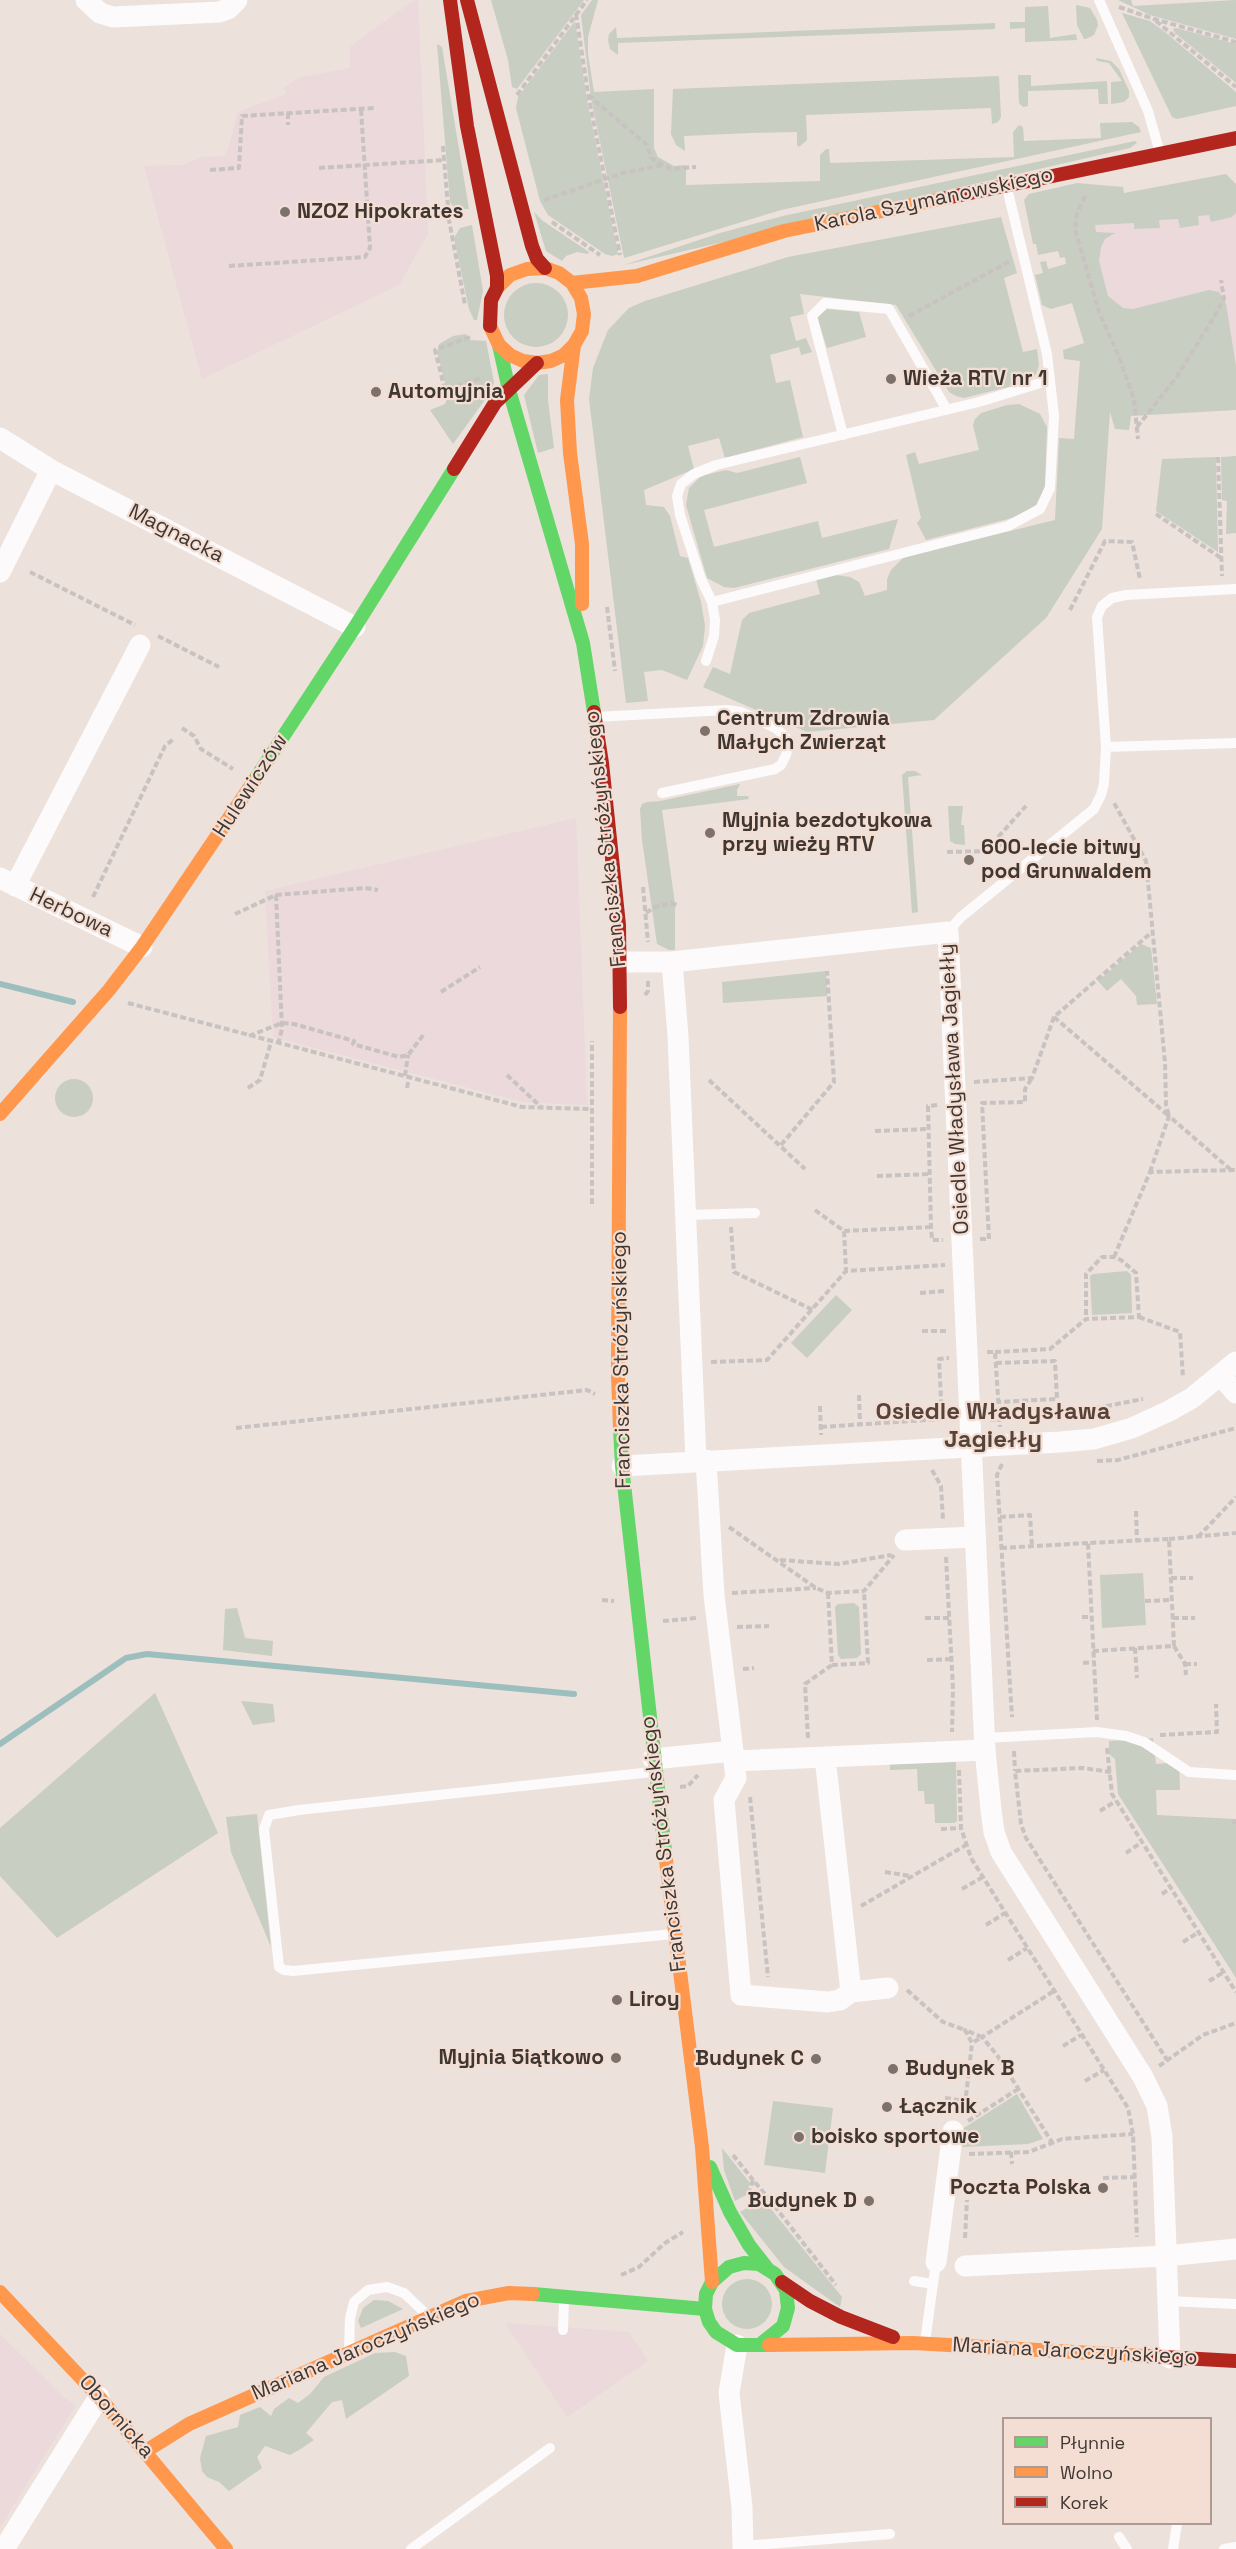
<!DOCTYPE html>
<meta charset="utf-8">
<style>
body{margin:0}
#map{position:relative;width:1236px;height:2549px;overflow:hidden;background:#ece1db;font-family:"Space Grotesk",sans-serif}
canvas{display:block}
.legend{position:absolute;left:1002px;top:2417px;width:210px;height:108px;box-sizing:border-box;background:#f4ded3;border:2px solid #ac9b93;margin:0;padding:8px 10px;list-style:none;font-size:18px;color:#3f3732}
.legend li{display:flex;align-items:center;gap:12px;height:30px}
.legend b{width:30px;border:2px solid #ac9b93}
</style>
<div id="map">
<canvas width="1236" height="2549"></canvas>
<ul class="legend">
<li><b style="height:8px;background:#63d668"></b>Płynnie</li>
<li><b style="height:8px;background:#ff974d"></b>Wolno</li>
<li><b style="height:8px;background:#b3261e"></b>Korek</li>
</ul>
</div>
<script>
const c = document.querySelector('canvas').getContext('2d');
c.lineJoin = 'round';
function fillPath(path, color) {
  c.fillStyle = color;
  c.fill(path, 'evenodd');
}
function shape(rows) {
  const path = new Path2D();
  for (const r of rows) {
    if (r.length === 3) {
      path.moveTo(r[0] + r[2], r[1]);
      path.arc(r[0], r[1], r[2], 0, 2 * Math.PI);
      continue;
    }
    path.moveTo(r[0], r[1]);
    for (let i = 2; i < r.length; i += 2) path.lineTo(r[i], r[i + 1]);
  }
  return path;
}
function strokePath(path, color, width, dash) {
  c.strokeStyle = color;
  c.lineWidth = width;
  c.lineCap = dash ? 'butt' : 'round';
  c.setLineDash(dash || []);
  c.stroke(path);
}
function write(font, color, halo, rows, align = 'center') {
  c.font = font + ' "Space Grotesk",sans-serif';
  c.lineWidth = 4.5;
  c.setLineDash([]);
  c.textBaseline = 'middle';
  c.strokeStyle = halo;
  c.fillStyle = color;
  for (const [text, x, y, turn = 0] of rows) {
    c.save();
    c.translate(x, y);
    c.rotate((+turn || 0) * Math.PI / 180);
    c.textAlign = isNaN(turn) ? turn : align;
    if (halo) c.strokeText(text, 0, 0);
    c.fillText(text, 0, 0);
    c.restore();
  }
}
fillPath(shape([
 [414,0,418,0,428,234,399,285,202,379,144,166,183,165,201,157,226,156,238,112,286,94,284,88,298,78,350,68,350,47],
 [1236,193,1236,405,1111,412,1070,222],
 [576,818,587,1105,523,1102,273,1037,265,891],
 [505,2323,629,2332,648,2361,567,2417],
 [0,2334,64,2397,76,2405,0,2527]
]), '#ebd9dc');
fillPath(shape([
 [491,0,584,0,517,89,512,87,508,60],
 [592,0,598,0,588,37,588,54,594,92,654,89,654,148,658,157,674,166,686,165,686,185,820,181,820,155,826,149,829,149,830,163,1014,157,1013,132,1019,125,1023,127,1024,141,1101,138,1100,123,1132,122,1139,127,1141,132,781,210,624,258,591,98,581,15],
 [1118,0,1131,0,1133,6,1236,0,1236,39,1150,15],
 [1076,5,1090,8,1097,20,1098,25,1094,35,1086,39,1084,39,1077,25],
 [1048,6,1050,38,1076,34,1077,40,1025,42,1025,28,1010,29,1010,22,1025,22,1025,7],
 [1122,13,1150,21,1165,32,1236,92,1236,106,1177,119,1172,117],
 [575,21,587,100,618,254,612,256,605,254,548,215,540,201,516,108,518,97],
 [995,23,995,29,618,43,618,55,610,49,608,40,609,34,616,27,617,38],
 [1176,28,1236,44,1236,83,1175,33,1173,29],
 [437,44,442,47,469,209,455,209,450,202],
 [1096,58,1111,61,1119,69,1129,91,1129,97,1124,102,1111,104,1111,82,1122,81,1109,63,1097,61],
 [1018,75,1031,75,1031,86,1107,81,1108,104,1099,104,1098,89,1028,91,1028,106,1023,107,1019,103],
 [999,76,1001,117,998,122,992,124,991,108,806,115,807,140,799,147,797,145,797,132,750,133,684,136,685,151,676,145,671,134,673,89],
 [1135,141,1137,143,1130,148,624,265,720,233,783,216],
 [1226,174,1236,184,1236,213,1232,217,1211,222,1209,215,1198,216,1199,225,1180,228,1178,219,1159,220,1160,228,1134,229,1134,223,1095,225,1096,232,1115,233,1105,239,1101,247,1099,261,1108,296,1123,308,1133,309,1209,290,1219,292,1226,304,1236,366,1236,410,1131,416,1129,430,1115,429,1110,412,1102,529,1046,618,934,720,807,732,703,687,713,667,730,674,742,620,749,613,820,594,816,579,835,575,850,577,859,582,865,596,887,590,887,579,891,570,904,557,1055,520,1059,438,1074,439,1080,361,1064,359,1063,350,1084,343,1072,303,1051,309,1042,305,1035,275,1043,273,1040,262,1046,261,1048,269,1066,264,1065,257,1060,258,1058,251,1038,255,1036,244,1033,244,1024,200,1029,194,1077,183,1123,187,1124,193],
 [534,212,543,221,589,252,588,254,577,252,566,256,562,261,546,251],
 [1001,217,1017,273,1004,278,1023,352,1037,349,1039,365,1036,374,1028,382,964,398,956,396,949,392,896,305,800,294,804,314,790,317,796,341,806,338,812,352,801,355,799,347,770,355,776,383,790,380,803,437,725,458,719,438,688,446,694,469,644,490,646,505,664,507,670,516,680,556,688,558,701,602,705,626,703,646,687,680,662,670,644,672,648,701,626,703,589,399,593,368,608,330,629,308,645,301,788,257],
 [472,225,483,291,477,320,474,320,469,309,454,238,460,228],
 [536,315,32],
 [827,309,859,312,866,337,827,348,817,317],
 [466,334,470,340,486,341,494,382,492,390,453,444,430,410,445,404,448,395,437,352,439,344,453,336],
 [548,374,548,400,554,448,538,453,524,395,539,375],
 [1019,404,1040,414,1047,427,1045,485,1039,503,1020,516,926,540,917,523,921,518,906,455,915,452,919,464,979,450,973,425,975,419,981,413,1007,405],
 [1236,456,1236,533,1226,534,1227,501,1222,500,1221,457],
 [800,457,807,483,704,510,714,547,818,521,822,538,898,519,889,549,734,588,724,587,707,578,686,505,689,488,701,476,726,470,737,473],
 [1216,457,1218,552,1156,511,1162,459],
 [907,771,915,771,922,775,908,777,918,912,912,913,902,775],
 [740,784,737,790,737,796,748,796,749,799,662,810,675,904,675,950,669,950,657,944,642,840,640,809,642,804,647,802,660,801],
 [948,806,963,806,961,825,964,825,965,845,955,844,950,841],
 [1141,944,1151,948,1157,1004,1137,1005,1136,996,1121,979,1107,991,1098,981],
 [826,971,827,996,723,1003,722,982],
 [74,1098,19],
 [1127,1271,1131,1275,1132,1313,1092,1315,1090,1276,1093,1274],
 [836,1295,852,1310,807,1358,791,1343],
 [1143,1573,1146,1625,1102,1628,1100,1575],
 [854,1603,859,1607,861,1654,857,1658,841,1659,838,1655,835,1607,838,1604],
 [237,1608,245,1638,273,1641,272,1656,223,1650,225,1609],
 [155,1693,218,1833,57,1938,0,1876,0,1828],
 [241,1701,273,1704,275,1722,253,1725],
 [1153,1738,1156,1764,1179,1762,1180,1790,1156,1790,1157,1815,1236,1819,1236,1978,1118,1794,1115,1759,1109,1754,1109,1741],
 [956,1762,957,1821,954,1823,935,1823,934,1804,925,1804,924,1791,918,1791,917,1769,890,1770,890,1764],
 [257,1814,271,1947,231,1852,226,1817],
 [1017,2094,1043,2139,1028,2144,962,2147,964,2128],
 [773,2101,833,2108,825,2173,764,2165],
 [722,2148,750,2183,746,2195,735,2201,724,2170],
 [767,2204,842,2297,840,2307,784,2267,740,2212,752,2205],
 [747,2304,25],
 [374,2300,388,2301,403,2309,361,2328,358,2321,363,2308],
 [395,2352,406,2356,409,2376,346,2419,342,2400,332,2402,306,2433,314,2440,299,2450,290,2455,265,2446,257,2457,262,2468,229,2491,219,2482,207,2477,202,2471,200,2458,206,2436,238,2427,240,2415,260,2407,271,2416,274,2409,289,2398,298,2403,310,2394,324,2377,375,2353]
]), '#c8cec1');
strokePath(shape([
 [0,984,73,1002],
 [0,1744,126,1658,147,1654,574,1694]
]), '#9cbfbe', 6);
strokePath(shape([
 [1119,7,1154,19,1236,42],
 [576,14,588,94,620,255],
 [1156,21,1236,87],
 [517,95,587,0],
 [588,95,647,145,651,158,671,169,696,167],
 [288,113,288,125],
 [443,146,449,220,465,305],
 [319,168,445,160],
 [210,170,239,168,242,116,374,108],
 [1085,196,1077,213,1075,229,1099,312,1119,357,1134,399,1138,439],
 [544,200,623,173,664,165],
 [552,222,600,255],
 [229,266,365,257,370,248,361,109],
 [909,316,1010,261],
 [470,337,435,350,444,386,445,389,481,378],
 [1137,427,1176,378,1211,322,1224,299,1221,280],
 [1218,457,1222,576],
 [1156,514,1221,558],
 [30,572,135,625],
 [607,607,615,671],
 [1070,610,1105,541,1132,542,1140,579],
 [158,636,219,667],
 [182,728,194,736,201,749,233,769],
 [947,852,992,851,1000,845,999,836,1026,806],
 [643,887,648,942],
 [276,895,282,1029,278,1044],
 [93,897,165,746,175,738],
 [646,913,655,907,671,903,677,905],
 [235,914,276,895,365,888,378,890],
 [441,992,480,967],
 [645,995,648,991,648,980],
 [128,1003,522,1107,591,1109],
 [1054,1017,1169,1116,1166,1105,1165,1063,1146,861,1113,801],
 [249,1036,282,1023,294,1024,354,1041,353,1044,399,1057,408,1055,424,1034],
 [507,1075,541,1107],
 [405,1076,408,1055],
 [709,1080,805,1169],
 [974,1082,1032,1078,1054,1017,1152,932],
 [248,1088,260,1080,271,1042],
 [407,1088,409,1077],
 [937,1105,928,1106,931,1227,932,1240,943,1240],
 [875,1131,928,1129],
 [781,1145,834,1082,827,971],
 [1150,1172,1169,1116,1231,1170],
 [877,1176,930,1174],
 [592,1204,592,1041],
 [815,1210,844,1231,846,1271],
 [731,1227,734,1272,813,1310],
 [844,1231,931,1227],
 [980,1239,989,1239,982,1103,1025,1102,1025,1089,1032,1078],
 [1114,1257,1150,1172,1236,1170],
 [920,1293,945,1291],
 [1139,1317,1180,1332,1183,1378],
 [922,1331,947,1331],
 [987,1352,995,1352,1000,1427],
 [995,1352,1050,1349,1086,1319,1139,1317,1136,1273,1121,1260,1114,1257,1102,1257,1086,1274,1086,1319],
 [711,1362,767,1360,846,1271,945,1265],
 [996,1363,1055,1361,1057,1399,998,1402],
 [859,1395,860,1424],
 [820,1406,821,1435],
 [990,1420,1076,1412,1143,1399],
 [821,1427,942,1419,939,1359,949,1358],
 [236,1428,587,1390,595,1394],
 [1097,1461,1118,1460,1236,1428],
 [1002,1464,997,1475,1012,1717],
 [932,1470,941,1486,943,1520],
 [1136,1511,1137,1541],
 [1000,1517,1030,1515,1032,1546],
 [729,1527,816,1588,828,1593,864,1591,894,1555],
 [1198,1537,1236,1497],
 [1169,1539,1236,1533],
 [1001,1548,1088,1543],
 [946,1557,953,1689,952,1732],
 [780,1560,838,1564,891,1555],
 [1171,1578,1193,1578],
 [732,1593,816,1588],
 [828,1593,832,1665,868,1663,864,1591],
 [602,1600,614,1601],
 [1145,1601,1172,1600],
 [1082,1617,1091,1617],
 [925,1618,949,1618],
 [1173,1618,1195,1618],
 [663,1621,697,1618],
 [737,1627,769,1626],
 [1174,1646,1185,1664,1186,1675],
 [1135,1648,1137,1678],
 [1093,1651,1174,1646,1169,1539,1088,1543,1094,1662,1097,1720],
 [927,1660,952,1659],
 [1083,1663,1094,1662],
 [1185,1664,1197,1664],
 [743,1669,754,1668],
 [1160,1735,1217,1732,1216,1704],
 [808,1738,805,1684,832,1665],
 [1107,1748,1112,1794,1236,1992],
 [1014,1751,1015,1771],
 [959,1770,961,1828,971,1858,1128,2108,1133,2134,1137,2237],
 [1111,1772,1083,1768,1015,1771,1021,1824,1026,1838,1167,2060],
 [680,1787,688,1786,698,1775],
 [750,1797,768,1977],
 [1100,1811,1116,1801],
 [1233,1821,1236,1823],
 [941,1829,961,1828],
 [1126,1853,1142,1842],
 [885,1872,911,1876],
 [962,1889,983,1877],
 [1162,1894,1171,1888],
 [861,1906,966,1845],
 [986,1925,1005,1913],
 [1183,1942,1199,1932],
 [1008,1960,1027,1948],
 [1209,1981,1224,1972],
 [907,1990,943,2022,965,2030],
 [1063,2046,1081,2035],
 [1159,2066,1203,2035,1236,2023],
 [1085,2081,1104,2070],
 [945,2098,966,2101],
 [964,2114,972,2043,965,2030,982,2037,972,2043],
 [968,2121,1018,2089],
 [1053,2144,997,2055,982,2037,1054,1991],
 [1011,2152,1012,2164],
 [969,2154,1029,2152,1062,2139,1133,2134],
 [733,2155,753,2180],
 [1103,2178,1135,2177],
 [748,2194,753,2180,769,2199],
 [751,2202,769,2199,836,2285],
 [965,2238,967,2200],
 [621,2275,639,2267,665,2243,683,2232]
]), '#c8c2c1', 4, [6, 3]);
strokePath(shape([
 [1099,0,1148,111,1160,153],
 [843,435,812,316,825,303,889,309,947,410],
 [1236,589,1126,595,1112,598,1102,606,1097,617,1106,747,1236,743],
 [712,602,1008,526,1040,509,1050,488,1054,416,1047,354,1007,188],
 [706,661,714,636,715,620,712,602,701,579,680,515,677,496,681,484,694,474,716,465,979,402,1050,380],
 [595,717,728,710,741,712,761,721,777,729,786,738,788,746,786,755,781,765,775,769,662,793],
 [948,932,961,917,1094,809,1101,795,1104,784,1106,747],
 [686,1215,755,1213],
 [985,1738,1097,1732,1126,1736,1144,1742,1189,1772,1236,1775],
 [652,1772,299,1810,269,1815,264,1829,279,1967,284,1970,293,1971,673,1934],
 [914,2281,933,2284],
 [1168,2301,1236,2304],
 [563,2330,564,2299],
 [925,2342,936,2262],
 [349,2349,350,2318,354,2302,368,2290,387,2287,404,2293,426,2314],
 [1119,2537,1127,2549],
 [743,2546,890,2534],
 [411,2549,550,2448],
 [1173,2549,1177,2524],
 [1224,2549,1236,2547]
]), '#fcfafa', 10);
strokePath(shape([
 [86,0,100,13,113,17,219,12,228,9,237,0],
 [0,438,51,470,355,627],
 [0,572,51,470],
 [0,878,142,947],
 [15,886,140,645],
 [620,962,672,962,948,932,985,1750,991,1810,994,1832,1001,1852,1143,2077,1157,2106,1162,2137,1170,2358],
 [672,962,678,1036,696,1461],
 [1221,1376,1236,1393],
 [706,1460,714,1595,733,1751],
 [622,1466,1060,1442,1094,1439,1132,1428,1169,1411,1192,1398,1236,1362],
 [905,1540,975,1537],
 [653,1759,733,1751,734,1761,985,1750],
 [734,1761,736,1778,724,1800,741,1995,828,2002,840,2000,851,1992,825,1757],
 [851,1992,888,1988],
 [936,2262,953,2131],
 [965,2266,1166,2256,1236,2249],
 [737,2345,729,2393,742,2507,743,2549],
 [4,2549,99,2397]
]), '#fcfafa', 21);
strokePath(shape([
 [499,345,509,390,583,643,594,712],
 [254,781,355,627,454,469],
 [620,1428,622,1466,666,1860],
 [710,2167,730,2212,749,2245,767,2268],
 [533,2294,705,2309],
 [762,2343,783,2326,788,2308,786,2290,775,2274,759,2264,744,2263,729,2267,712,2282,706,2294,705,2309,709,2322,716,2332,737,2345,769,2345]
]), '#63d668', 14);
strokePath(shape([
 [572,283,637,276,784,231,946,198],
 [490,326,499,345,510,355,523,361,537,363,551,361,564,355,574,345,582,331,584,314,581,298,572,283,559,273,545,268,527,269,510,275,497,288],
 [574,345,567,400,570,453,582,544,582,604],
 [620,1007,618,1376,620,1428],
 [0,1114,109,990,142,947,254,781],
 [666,1860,702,2147,712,2282],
 [0,2292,99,2397,226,2549],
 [769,2345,913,2343,1146,2356],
 [146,2451,189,2424,466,2301,509,2293,533,2294]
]), '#ff974d', 14);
strokePath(shape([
 [450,0,467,126,497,276,497,288,491,300,490,326],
 [467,0,532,246,537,259,545,268],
 [946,198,1236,138],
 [454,469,495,403,537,363],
 [594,712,602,763,619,925,620,1007],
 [782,2282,810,2301,841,2317,893,2337],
 [1146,2356,1236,2361]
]), '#b3261e', 14);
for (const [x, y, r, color] of [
 [285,212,6,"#7c726d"],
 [891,379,6,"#7c726d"],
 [376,392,6,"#7c726d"],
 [705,731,6,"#7c726d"],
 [710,833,6,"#7c726d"],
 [969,860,6,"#7c726d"],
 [617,2000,6,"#7c726d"],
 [616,2058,6,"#7c726d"],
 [816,2059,6,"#7c726d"],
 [893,2069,6,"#7c726d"],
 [887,2107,6,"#7c726d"],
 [799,2137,6,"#7c726d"],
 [1103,2188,6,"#7c726d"],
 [869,2201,6,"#7c726d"]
]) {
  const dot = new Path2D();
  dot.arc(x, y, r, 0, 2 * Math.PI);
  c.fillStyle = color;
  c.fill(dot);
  strokePath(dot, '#f4ded3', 2);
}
write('21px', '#3f3732', '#f4ded3', [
 ["Karola Szymanowskiego",934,200,-12],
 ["Magnacka",176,534,27],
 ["Hulewiczów",251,786,-57],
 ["Franciszka Stróżyńskiego",606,839,-96],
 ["Herbowa",71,913,25],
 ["Osiedle Władysława Jagiełły",955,1089,-93],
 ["Franciszka Stróżyńskiego",622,1360,-91],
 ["Franciszka Stróżyńskiego",664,1844,-97],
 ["Mariana Jaroczyńskiego",366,2347,-23],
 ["Mariana Jaroczyńskiego",1075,2352,3],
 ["Obornicka",116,2417,49]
]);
write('bold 21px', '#3f3732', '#f4ded3', [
 ["NZOZ Hipokrates",297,212],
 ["Wieża RTV nr 1",903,379],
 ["Automyjnia",388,392],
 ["Centrum Zdrowia",717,719],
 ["Małych Zwierząt",717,743],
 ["Myjnia bezdotykowa",722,821],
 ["przy wieży RTV",722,845],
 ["600-lecie bitwy",981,848],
 ["pod Grunwaldem",981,872],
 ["Liroy",629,2000],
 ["Myjnia 5iątkowo",604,2058,"right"],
 ["Budynek C",804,2059,"right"],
 ["Budynek B",905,2069],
 ["Łącznik",899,2107],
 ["boisko sportowe",811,2137],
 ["Poczta Polska",1091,2188,"right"],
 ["Budynek D",857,2201,"right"]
], 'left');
write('bold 24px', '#56443a', '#f4ded3', [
 ["Osiedle Władysława",993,1412],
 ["Jagiełły",993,1440]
]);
</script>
